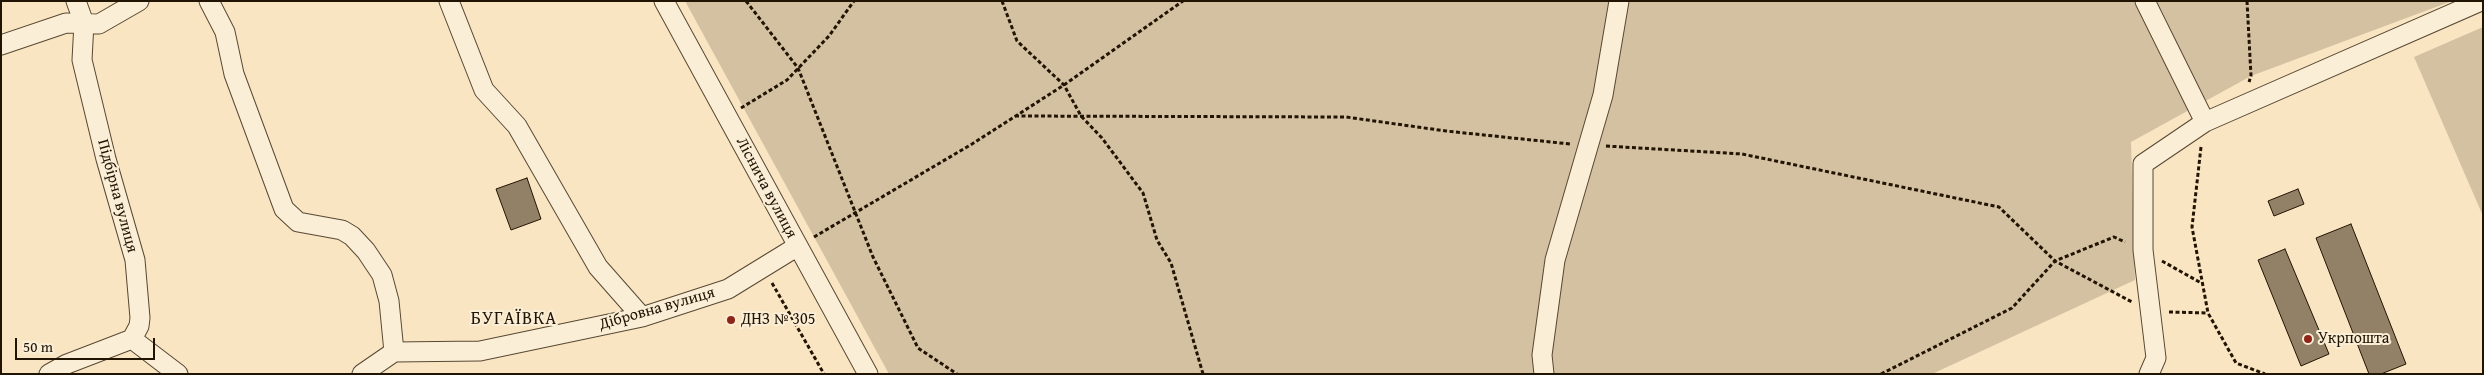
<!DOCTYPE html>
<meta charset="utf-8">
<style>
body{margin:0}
#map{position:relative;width:2484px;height:375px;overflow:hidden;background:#f9e5c2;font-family:"Gentium Book Plus",serif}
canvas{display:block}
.frame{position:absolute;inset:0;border:2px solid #221403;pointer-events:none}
.scale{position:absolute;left:15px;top:338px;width:140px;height:22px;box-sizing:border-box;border:2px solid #221403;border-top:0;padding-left:6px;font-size:15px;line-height:18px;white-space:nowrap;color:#221403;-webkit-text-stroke:4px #fbeed7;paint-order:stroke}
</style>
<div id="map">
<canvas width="2484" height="375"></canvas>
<div class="frame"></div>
<div class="scale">50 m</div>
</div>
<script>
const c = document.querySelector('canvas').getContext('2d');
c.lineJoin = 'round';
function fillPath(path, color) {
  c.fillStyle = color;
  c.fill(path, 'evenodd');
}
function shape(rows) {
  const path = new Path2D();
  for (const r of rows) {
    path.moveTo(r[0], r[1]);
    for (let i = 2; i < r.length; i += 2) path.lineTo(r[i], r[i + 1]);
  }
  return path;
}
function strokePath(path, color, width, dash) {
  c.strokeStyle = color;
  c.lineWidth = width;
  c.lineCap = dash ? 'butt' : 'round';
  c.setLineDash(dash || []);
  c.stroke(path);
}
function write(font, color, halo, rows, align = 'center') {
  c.font = font + ' "Gentium Book Plus",serif';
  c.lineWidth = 4;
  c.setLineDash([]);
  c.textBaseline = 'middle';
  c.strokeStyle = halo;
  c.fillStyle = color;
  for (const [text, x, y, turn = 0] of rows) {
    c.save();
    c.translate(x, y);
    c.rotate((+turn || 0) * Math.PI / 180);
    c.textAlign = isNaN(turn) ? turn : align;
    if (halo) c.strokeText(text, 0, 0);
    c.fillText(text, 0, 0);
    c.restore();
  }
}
fillPath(shape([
 [685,1,2452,1,2251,76,2131,142,2135,280,1932,374,889,374],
 [2483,27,2483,216,2414,57]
]), '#d4c1a2');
const building = shape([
 [527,178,541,219,511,230,496,189,527,178],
 [2298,189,2304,204,2274,216,2268,201,2298,189],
 [2351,224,2406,364,2381,374,2369,374,2316,238,2351,224],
 [2285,249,2329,354,2301,366,2258,260,2285,249]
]);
fillPath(building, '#928166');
strokePath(building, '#221403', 1);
const minor = shape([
 [209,1,225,32,234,74,284,209,298,222,342,230,352,236,366,251,382,275,389,301,394,352],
 [449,1,484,90,517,126,598,267,642,317],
 [664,1,868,374],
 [2145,1,2205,122],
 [1,45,66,23,99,24,139,1],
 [132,339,178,374],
 [49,374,67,364,132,339,139,326,140,318,135,260,106,159,82,60,84,23,76,1],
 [362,374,394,352,480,351,642,317,728,289,798,246],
 [1544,374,1542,355,1555,260,1603,95,1619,1],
 [2149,374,2156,358,2143,250,2143,164,2205,122,2481,1]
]);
strokePath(minor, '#584833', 21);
strokePath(shape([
 [746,1,798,68,873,257,918,348,957,374],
 [1002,1,1017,41,1064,85,1081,116,1102,138,1143,193,1157,240,1171,263,1203,374],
 [2247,1,2251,76,2249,82],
 [741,108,787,80,829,36,854,1],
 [1015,116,1346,117,1446,131,1570,144],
 [1606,146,1742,154,1999,207,2055,261,2132,302],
 [2201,147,2192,227,2208,313,2236,363,2265,374],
 [814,237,972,144,1064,85,1183,1],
 [2162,261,2203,284],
 [772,283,824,374],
 [2169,312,2208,313],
 [1881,374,2012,308,2055,261,2114,237,2125,242]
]), '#221403', 3, [4, 2.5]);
strokePath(minor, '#fbeed7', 19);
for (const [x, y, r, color] of [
 [731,320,5,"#8f2418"],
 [2308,339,5,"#8f2418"]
]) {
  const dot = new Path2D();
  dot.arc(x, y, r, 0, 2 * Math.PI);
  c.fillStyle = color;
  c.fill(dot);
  strokePath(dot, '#fbeed7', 2);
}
write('16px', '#221403', '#fbeed7', [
 ["Ліснича вулиця",766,188,62],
 ["Підбірна вулиця",117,196,75],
 ["Дібровна вулиця",657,309,-16]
]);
write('16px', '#221403', '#fbeed7', [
 ["ДНЗ № 305",741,320],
 ["Укрпошта",2318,339]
], 'left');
c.letterSpacing = '1px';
write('18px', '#221403', '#fbeed7', [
 ["БУГАЇВКА",514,319]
]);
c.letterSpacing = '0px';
</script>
